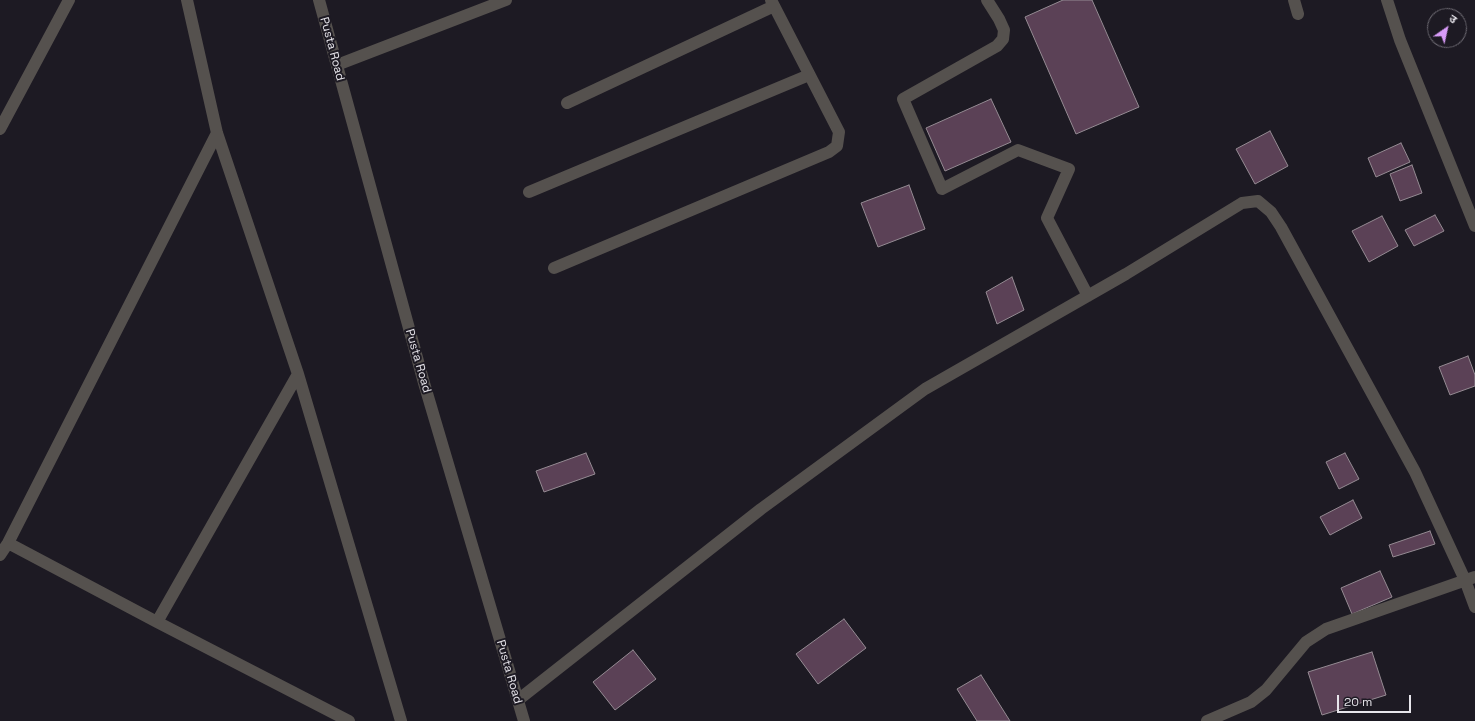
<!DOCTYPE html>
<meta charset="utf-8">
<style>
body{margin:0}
#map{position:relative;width:1475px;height:721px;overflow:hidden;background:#1d1a23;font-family:"Space Grotesk","Noto Sans Devanagari",sans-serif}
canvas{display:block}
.north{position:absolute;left:1427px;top:8px;width:40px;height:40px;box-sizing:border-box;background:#1d1a23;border:1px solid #6e6b73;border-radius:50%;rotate:34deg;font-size:11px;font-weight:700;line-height:16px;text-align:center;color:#e7e5eb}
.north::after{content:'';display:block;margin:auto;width:14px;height:18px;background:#d89bf8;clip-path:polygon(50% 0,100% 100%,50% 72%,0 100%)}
.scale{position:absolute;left:1337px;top:695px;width:74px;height:18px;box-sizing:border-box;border:2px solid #e7e5eb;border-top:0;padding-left:5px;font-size:12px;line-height:14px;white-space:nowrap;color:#e7e5eb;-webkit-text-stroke:3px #1d1a23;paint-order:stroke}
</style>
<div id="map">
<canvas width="1475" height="721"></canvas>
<div class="north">उ</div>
<div class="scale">20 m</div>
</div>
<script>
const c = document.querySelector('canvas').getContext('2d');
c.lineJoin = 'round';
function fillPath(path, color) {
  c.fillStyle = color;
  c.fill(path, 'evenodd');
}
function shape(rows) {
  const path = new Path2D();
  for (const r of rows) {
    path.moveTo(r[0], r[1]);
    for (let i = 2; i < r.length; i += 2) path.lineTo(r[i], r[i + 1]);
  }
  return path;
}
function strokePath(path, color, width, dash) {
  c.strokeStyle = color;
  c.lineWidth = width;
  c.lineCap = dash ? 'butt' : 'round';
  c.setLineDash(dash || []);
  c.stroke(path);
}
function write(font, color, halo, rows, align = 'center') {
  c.font = font + ' "Space Grotesk",sans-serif';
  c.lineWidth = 4;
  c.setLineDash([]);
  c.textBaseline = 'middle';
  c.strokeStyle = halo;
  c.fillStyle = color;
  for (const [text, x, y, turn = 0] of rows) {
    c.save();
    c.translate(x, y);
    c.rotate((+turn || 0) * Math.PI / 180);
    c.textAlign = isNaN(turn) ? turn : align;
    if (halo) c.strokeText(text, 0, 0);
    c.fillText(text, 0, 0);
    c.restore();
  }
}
const building = shape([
 [1063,0,1092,0,1139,107,1076,134,1025,17,1063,0],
 [991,99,1011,142,945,171,926,128,991,99],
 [1270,131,1288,166,1255,184,1236,149,1270,131],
 [1401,143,1410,162,1376,177,1368,158,1401,143],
 [1412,165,1422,193,1400,201,1390,174,1412,165],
 [909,185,925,229,878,247,861,203,909,185],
 [1435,215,1444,231,1414,246,1405,230,1435,215],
 [1382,216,1398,246,1369,262,1352,231,1382,216],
 [1012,277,1024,310,997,324,986,292,1012,277],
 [1468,356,1475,375,1475,386,1450,395,1439,367,1468,356],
 [586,453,595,474,544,492,536,471,586,453],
 [1345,453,1359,479,1339,489,1326,462,1345,453],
 [1353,500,1362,518,1330,535,1320,517,1353,500],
 [1430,531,1435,544,1393,557,1389,545,1430,531],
 [1380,571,1392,597,1352,614,1341,588,1380,571],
 [844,619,866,648,818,684,796,654,844,619],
 [633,650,656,679,615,710,593,682,633,650],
 [1372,652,1386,695,1322,715,1308,672,1372,652],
 [981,675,1010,721,977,721,957,689,981,675]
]);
fillPath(building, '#5b4156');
strokePath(building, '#958b93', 1);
strokePath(shape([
 [187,0,217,133,298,374,401,721],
 [319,0,424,383,524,721],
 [987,0,999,19,1004,30,1003,39,997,46,903,99,942,189,1018,150,1069,169,1047,218,1088,296],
 [1294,0,1298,14],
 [1387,0,1400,40,1475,226],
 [337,65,506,0],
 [567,103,774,6],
 [0,129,69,0],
 [529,192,809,75],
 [554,268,829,152,837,146,839,132,771,0],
 [8,543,157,622,349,721],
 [0,555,8,543,217,133],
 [157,622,298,374],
 [518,700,761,509,925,389,1126,274,1242,203,1258,201,1271,212,1281,227,1415,472,1465,580,1475,607],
 [1207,721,1251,702,1266,690,1306,642,1326,629,1475,577]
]), '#55514e', 12);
write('12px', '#e7e5eb', '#1d1a23', [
 ["Pusta Road",332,49,75],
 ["Pusta Road",418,361,74],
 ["Pusta Road",509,672,74]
]);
</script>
